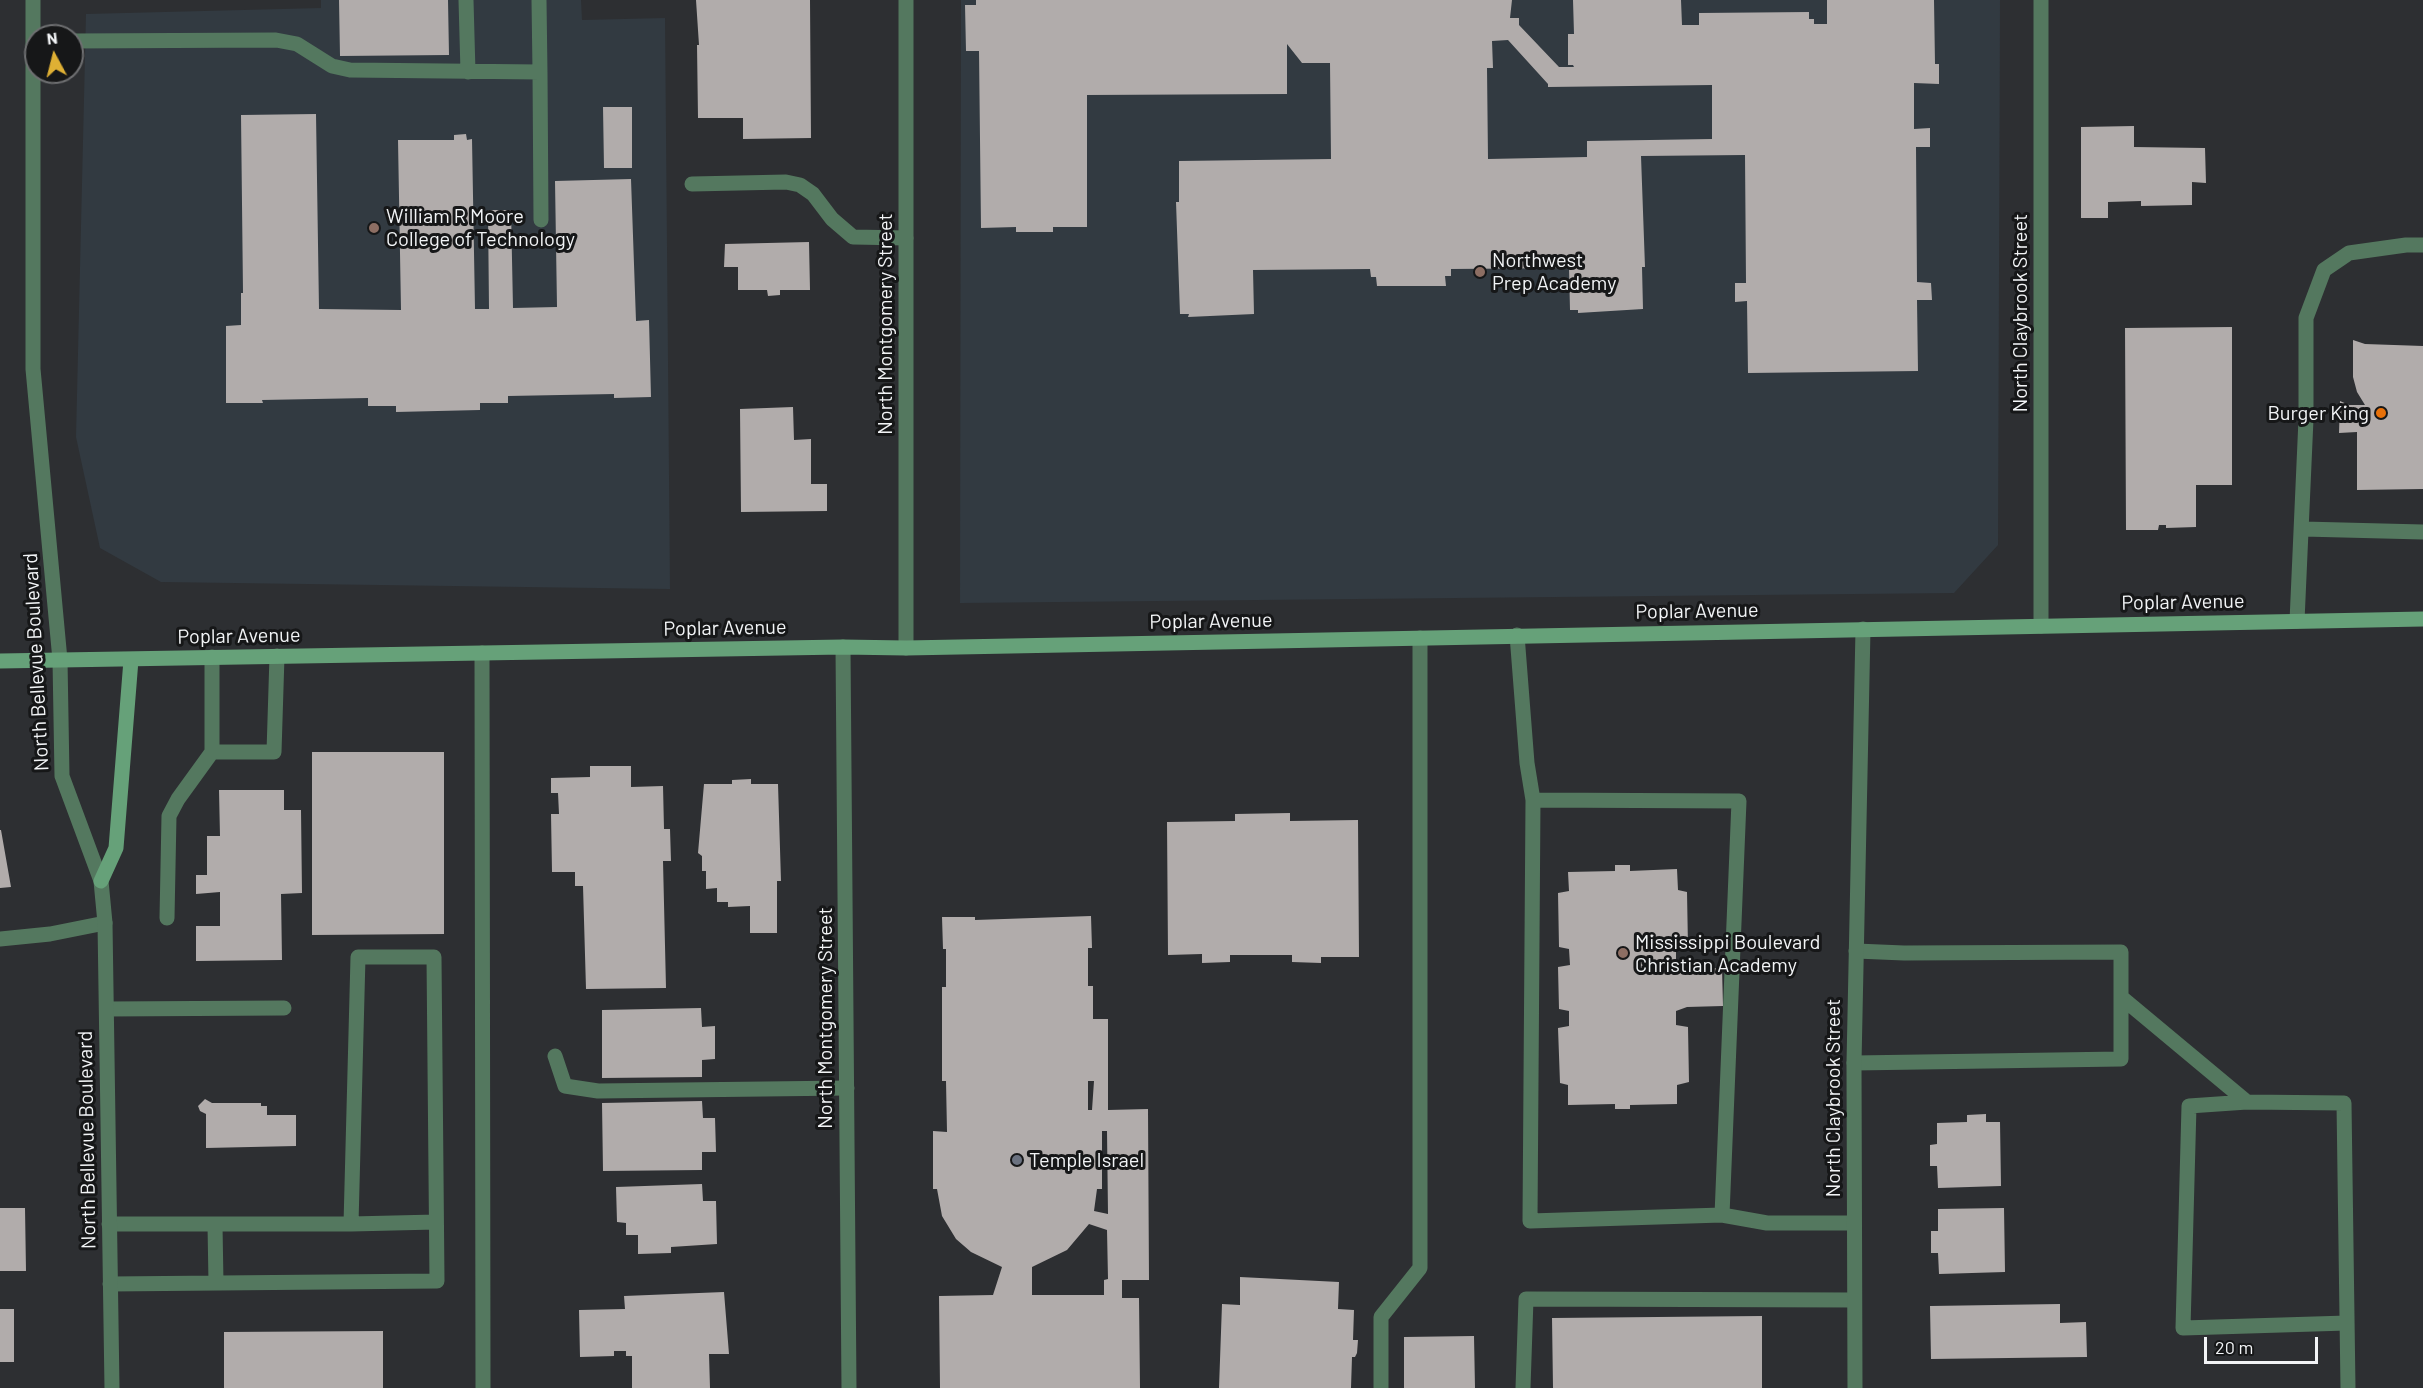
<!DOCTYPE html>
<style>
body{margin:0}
#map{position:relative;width:2423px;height:1388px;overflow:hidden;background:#2d2f32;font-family:Barlow,sans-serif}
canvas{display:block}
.north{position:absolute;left:24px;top:24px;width:60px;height:60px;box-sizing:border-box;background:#161718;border:2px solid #6e6f71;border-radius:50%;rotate:353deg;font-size:16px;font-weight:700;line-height:24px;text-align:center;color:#f2f4f6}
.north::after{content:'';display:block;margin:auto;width:21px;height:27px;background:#dfb034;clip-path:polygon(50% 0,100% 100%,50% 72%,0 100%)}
.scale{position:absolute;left:2204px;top:1337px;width:114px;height:27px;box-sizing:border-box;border:3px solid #f2f4f6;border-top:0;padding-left:8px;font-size:18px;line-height:21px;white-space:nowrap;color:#f2f4f6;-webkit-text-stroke:4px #161718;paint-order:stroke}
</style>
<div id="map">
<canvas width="2423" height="1388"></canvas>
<div class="north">N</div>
<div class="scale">20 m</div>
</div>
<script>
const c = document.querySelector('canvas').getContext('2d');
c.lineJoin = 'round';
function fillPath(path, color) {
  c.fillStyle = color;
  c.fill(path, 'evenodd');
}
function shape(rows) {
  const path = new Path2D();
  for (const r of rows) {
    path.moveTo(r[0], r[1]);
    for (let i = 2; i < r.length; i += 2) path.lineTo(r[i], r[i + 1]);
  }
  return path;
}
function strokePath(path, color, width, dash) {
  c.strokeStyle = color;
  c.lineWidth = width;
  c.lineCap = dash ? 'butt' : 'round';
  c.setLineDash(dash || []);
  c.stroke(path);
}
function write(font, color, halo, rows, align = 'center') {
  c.font = font + ' Barlow,sans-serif';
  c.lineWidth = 6;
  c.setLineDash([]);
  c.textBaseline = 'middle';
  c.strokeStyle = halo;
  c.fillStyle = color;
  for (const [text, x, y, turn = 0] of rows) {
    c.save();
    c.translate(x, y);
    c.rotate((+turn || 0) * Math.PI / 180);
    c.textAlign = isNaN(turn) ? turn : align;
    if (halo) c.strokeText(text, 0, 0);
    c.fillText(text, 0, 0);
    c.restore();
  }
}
fillPath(shape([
 [321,0,581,0,582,20,665,18,670,589,161,582,100,548,76,437,86,14,321,8],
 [961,0,2000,0,1998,545,1954,593,960,603]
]), '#323a41');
fillPath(shape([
 [339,0,448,0,449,55,340,56],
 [696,0,810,0,811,138,743,139,743,118,698,118,697,45,699,45],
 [976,0,1512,0,1510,18,1519,18,1519,25,1559,67,1574,67,1573,65,1568,65,1568,34,1574,34,1573,0,1681,0,1682,25,1699,25,1699,13,1809,12,1809,19,1814,19,1814,24,1827,24,1827,0,1934,0,1935,64,1939,64,1939,84,1914,83,1914,129,1930,128,1930,147,1916,147,1917,282,1931,283,1932,300,1917,300,1918,371,1748,373,1747,301,1735,302,1735,283,1746,283,1745,155,1641,156,1645,267,1642,267,1643,309,1578,313,1578,310,1570,310,1569,268,1451,269,1451,276,1445,276,1446,286,1377,286,1376,277,1371,277,1370,269,1253,270,1254,314,1188,317,1189,314,1180,314,1176,202,1179,202,1179,161,1331,159,1330,63,1302,63,1287,44,1287,94,1087,95,1087,227,1053,227,1053,232,1016,232,1016,227,981,228,979,51,966,51,965,5,976,5],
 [1508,40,1548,84,1548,87,1712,85,1712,139,1587,141,1587,157,1488,159,1487,68,1493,68,1492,41],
 [603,107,632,107,632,168,604,168],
 [316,114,319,309,401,310,398,140,454,140,454,135,466,134,467,140,472,139,475,309,489,309,488,210,511,210,513,308,557,307,555,181,631,179,636,321,649,320,651,397,614,398,614,394,508,396,508,403,480,403,480,410,396,412,396,406,368,406,368,398,262,400,263,403,226,403,226,326,241,325,241,293,243,293,241,115],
 [2134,126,2134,147,2205,148,2206,183,2192,182,2192,205,2141,206,2141,201,2108,202,2108,218,2081,218,2081,127],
 [809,242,810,290,780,290,780,295,768,296,767,290,738,290,738,267,724,267,725,244],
 [2232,327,2232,485,2196,485,2196,527,2166,528,2166,525,2159,525,2158,530,2126,530,2125,328],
 [2353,340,2365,344,2423,346,2423,489,2357,490,2357,432,2339,433,2340,401,2349,405,2365,405,2357,392,2353,377],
 [793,407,794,440,811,439,811,484,827,484,827,511,741,512,740,409],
 [312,752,444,752,444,934,312,935],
 [590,766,631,766,631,787,663,786,664,829,670,829,671,861,663,861,666,988,586,989,583,886,575,886,575,872,552,872,551,814,559,814,558,793,551,793,551,778,590,777],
 [751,779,751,784,778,784,781,881,777,881,777,933,750,933,750,906,728,907,728,902,717,902,717,888,706,889,706,871,702,871,702,856,698,853,704,784,732,784,732,780],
 [219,790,284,790,284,810,301,810,302,893,281,894,282,960,196,961,196,926,220,926,220,892,196,894,196,875,207,875,207,836,220,836],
 [1290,813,1290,821,1358,820,1359,957,1321,957,1321,963,1292,962,1292,955,1230,955,1230,962,1202,963,1202,954,1168,955,1167,822,1235,821,1235,814],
 [0,830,1,830,11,887,0,888],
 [1615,865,1630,865,1630,871,1677,869,1678,890,1687,892,1688,947,1676,950,1676,964,1687,966,1687,969,1722,968,1723,1006,1687,1007,1676,1011,1676,1025,1688,1027,1689,1082,1677,1085,1677,1104,1630,1105,1630,1109,1615,1109,1615,1104,1568,1105,1568,1085,1560,1083,1558,1028,1569,1026,1569,1011,1559,1009,1558,967,1570,965,1569,949,1559,947,1558,893,1569,891,1568,872,1615,871],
 [1091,916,1092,948,1088,948,1088,986,1093,986,1093,1019,1108,1019,1108,1110,1148,1109,1149,1280,1122,1280,1122,1298,1139,1298,1140,1388,940,1388,939,1296,993,1295,1002,1267,971,1252,956,1239,942,1216,937,1189,933,1189,933,1131,947,1132,946,1081,942,1081,942,987,946,987,946,949,943,949,942,917,975,917,975,920],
 [1088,1081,1094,1081,1092,1110,1088,1110],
 [1102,1131,1107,1131,1108,1214,1094,1211,1097,1189,1102,1189],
 [1089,1224,1107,1230,1108,1279,1104,1280,1104,1295,1032,1295,1032,1267,1067,1250],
 [701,1008,702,1027,715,1026,715,1059,702,1060,702,1077,602,1078,602,1010],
 [205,1099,212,1103,261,1103,261,1106,267,1106,267,1115,296,1115,296,1146,206,1148,206,1114,200,1111,198,1106],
 [702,1101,703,1118,715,1118,716,1152,702,1152,702,1170,603,1171,602,1103],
 [1986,1114,1986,1122,2000,1122,2001,1186,1938,1188,1937,1166,1930,1166,1930,1145,1937,1144,1937,1123,1967,1122,1967,1115],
 [702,1184,703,1201,716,1201,717,1244,671,1247,671,1253,638,1254,638,1235,626,1235,626,1223,617,1222,616,1187],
 [0,1208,25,1208,26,1271,0,1271],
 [2004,1208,2005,1272,1939,1274,1938,1253,1931,1253,1931,1231,1938,1231,1938,1209],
 [1240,1277,1339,1282,1338,1309,1354,1310,1353,1340,1358,1340,1357,1353,1355,1357,1352,1357,1351,1388,1219,1388,1222,1304,1240,1305],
 [724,1292,729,1354,709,1354,710,1388,632,1388,632,1356,626,1356,626,1351,614,1351,614,1356,580,1357,579,1310,625,1309,624,1296],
 [2060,1304,2060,1323,2086,1322,2087,1357,1931,1359,1930,1306],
 [0,1309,14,1309,14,1362,0,1362],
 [1762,1316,1762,1388,1553,1388,1552,1318],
 [383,1331,383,1388,224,1388,224,1332],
 [1474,1336,1475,1388,1404,1388,1404,1337]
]), '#b1acab');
strokePath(shape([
 [466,0,468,72],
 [72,41,276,40,297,44,332,66,350,70,540,72,539,0],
 [540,72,541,220],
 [692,184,786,182,800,185,813,194,832,219,853,237,906,238],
 [2303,529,2423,532],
 [2297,621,2306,419,2306,318,2324,270,2349,253,2406,245,2423,245],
 [1517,635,1527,763,1533,800],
 [482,653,483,1388],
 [212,657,212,752,274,752,277,656],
 [167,918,169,816,178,799,212,752],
 [0,939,50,934,105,923],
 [2121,997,2247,1102,2344,1103,2348,1388],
 [107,1009,284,1008],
 [555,1056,565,1086,598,1091,847,1088],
 [1854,1063,2121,1059,2121,952,1904,953,1856,951],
 [2247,1102,2189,1106,2183,1328,2347,1323],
 [1722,1215,1739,801,1533,800,1530,1221,1722,1215,1767,1223,1854,1223],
 [109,1224,351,1224,436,1222],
 [215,1225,216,1283],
 [110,1284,437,1281,434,957,358,957,351,1224],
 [1381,1388,1381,1317,1420,1268,1420,638],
 [1523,1388,1526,1299,1854,1300]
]), '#54785f', 15);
strokePath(shape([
 [906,0,906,648],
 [2041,0,2041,626],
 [843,647,849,1388],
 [1855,1388,1854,1063,1863,629]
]), '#54785f', 15);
strokePath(shape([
 [33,0,33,369,60,660,62,776,101,881,105,923,112,1388]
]), '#54785f', 15);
strokePath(shape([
 [0,661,843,647,906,648,2423,619],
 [101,881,116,848,131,660]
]), '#66a179', 15);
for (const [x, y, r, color] of [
 [374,228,6,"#8d6e63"],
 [1480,272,6,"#8d6e63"],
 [2381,413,6,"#e8710a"],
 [1623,953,6,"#8d6e63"],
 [1017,1160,6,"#6b7280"]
]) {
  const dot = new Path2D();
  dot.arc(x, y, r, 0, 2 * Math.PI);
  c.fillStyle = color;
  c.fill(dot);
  strokePath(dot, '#161718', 2);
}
write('20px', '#f2f4f6', '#161718', [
 ["William R Moore",386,216],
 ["College of Technology",386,239],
 ["Northwest",1492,260],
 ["Prep Academy",1492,283],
 ["Burger King",2369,413,"right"],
 ["Mississippi Boulevard",1635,942],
 ["Christian Academy",1635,965],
 ["Temple Israel",1029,1160]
], 'left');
write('20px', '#f2f4f6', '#161718', [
 ["North Claybrook Street",2020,313,-90],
 ["North Montgomery Street",885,324,-90],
 ["Poplar Avenue",2183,602,-1],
 ["Poplar Avenue",1697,611,-1],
 ["Poplar Avenue",1211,621,-1],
 ["Poplar Avenue",725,628,-1],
 ["Poplar Avenue",239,636,-1],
 ["North Bellevue Boulevard",36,662,-93],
 ["North Montgomery Street",825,1018,-90],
 ["North Claybrook Street",1833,1098,-90],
 ["North Bellevue Boulevard",87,1140,-91]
]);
</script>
